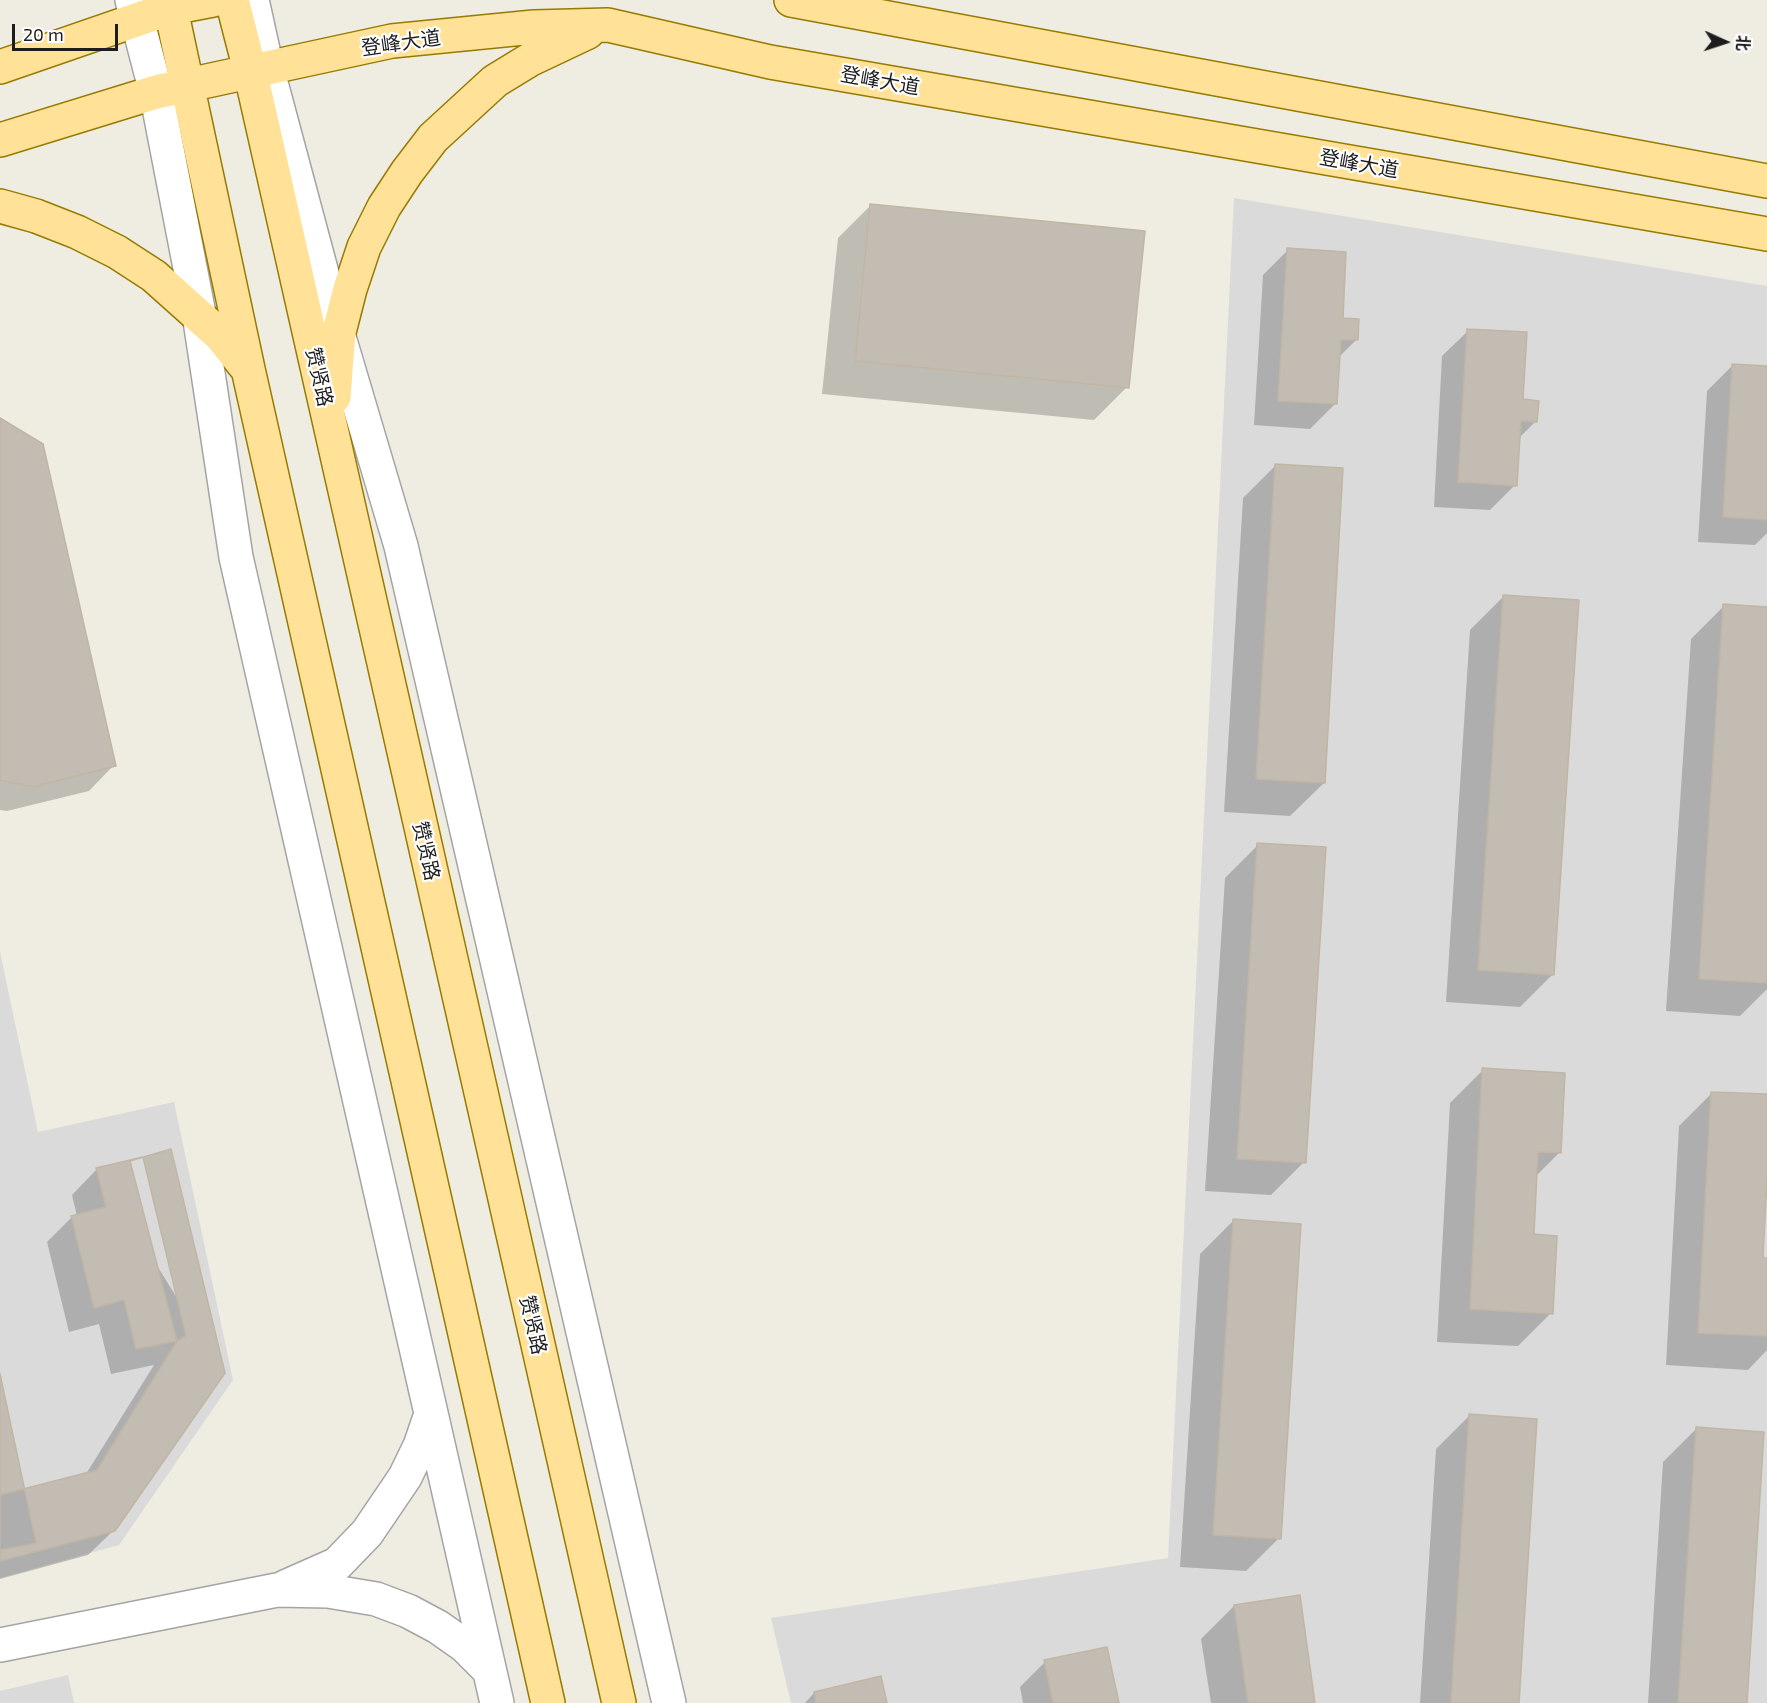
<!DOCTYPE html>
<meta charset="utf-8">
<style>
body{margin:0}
#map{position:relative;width:1767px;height:1703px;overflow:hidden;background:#efece2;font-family:"Exo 2","Noto Sans SC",sans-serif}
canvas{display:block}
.north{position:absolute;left:1695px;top:12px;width:60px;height:60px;-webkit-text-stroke:4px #fff;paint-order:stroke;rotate:93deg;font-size:16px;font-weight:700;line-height:24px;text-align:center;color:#1d1d1d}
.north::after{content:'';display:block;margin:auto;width:21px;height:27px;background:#1d1d1d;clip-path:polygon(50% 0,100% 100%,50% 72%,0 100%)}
.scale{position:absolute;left:12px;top:24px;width:106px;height:27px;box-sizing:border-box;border:3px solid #1d1d1d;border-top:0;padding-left:8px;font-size:18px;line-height:21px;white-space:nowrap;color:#1d1d1d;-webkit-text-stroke:4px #fff;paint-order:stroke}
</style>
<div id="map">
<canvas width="1767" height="1703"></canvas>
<div class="north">北</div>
<div class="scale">20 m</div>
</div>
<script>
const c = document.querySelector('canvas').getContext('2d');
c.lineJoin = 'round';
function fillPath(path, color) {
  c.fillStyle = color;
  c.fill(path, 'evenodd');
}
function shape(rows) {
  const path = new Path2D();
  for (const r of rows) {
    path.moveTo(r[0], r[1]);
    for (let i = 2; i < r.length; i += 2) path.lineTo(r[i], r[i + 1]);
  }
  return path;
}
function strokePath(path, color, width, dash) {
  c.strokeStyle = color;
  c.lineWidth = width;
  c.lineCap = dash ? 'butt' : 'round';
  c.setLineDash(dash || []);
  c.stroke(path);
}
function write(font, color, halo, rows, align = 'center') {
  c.font = font + ' "Exo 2","Noto Sans SC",sans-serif';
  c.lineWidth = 4.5;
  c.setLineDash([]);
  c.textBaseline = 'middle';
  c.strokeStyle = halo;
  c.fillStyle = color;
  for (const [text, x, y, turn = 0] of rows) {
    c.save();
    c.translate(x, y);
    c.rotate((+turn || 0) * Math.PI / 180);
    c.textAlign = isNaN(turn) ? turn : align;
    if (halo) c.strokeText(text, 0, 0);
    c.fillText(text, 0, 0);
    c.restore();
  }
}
fillPath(shape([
 [1234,198,1767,286,1767,1703,791,1703,771,1618,1168,1558],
 [0,952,38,1132,174,1102,233,1380,119,1545,0,1578],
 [68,1675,74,1703,0,1703,0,1691]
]), '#dbdada');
fillPath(shape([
 [871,205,1127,387,1094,420,822,394,838,238],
 [1288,250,1356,340,1338,358,1335,404,1310,429,1254,425,1263,275],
 [1468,331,1536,421,1518,439,1515,485,1490,510,1434,507,1442,356],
 [1733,365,1767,367,1767,533,1755,545,1698,542,1707,391],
 [0,420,114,765,89,791,7,811,0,810],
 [1276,465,1324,783,1290,816,1224,812,1243,498],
 [1504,596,1553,974,1520,1007,1446,1002,1470,630],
 [1724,606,1767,608,1767,989,1740,1016,1666,1011,1691,639],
 [1258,845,1304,1162,1271,1195,1205,1191,1225,878],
 [1483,1070,1559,1153,1535,1177,1532,1236,1551,1313,1518,1346,1437,1342,1450,1103],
 [1712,1093,1767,1096,1767,1197,1764,1200,1761,1259,1767,1259,1767,1350,1748,1370,1666,1365,1679,1126],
 [97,1169,223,1372,114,1530,88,1555,0,1579,0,1381,23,1490,86,1474,154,1365,111,1374,99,1324,69,1332,47,1242,72,1217,77,1216,72,1195],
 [1233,1221,1279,1538,1246,1571,1180,1567,1200,1254],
 [1469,1416,1517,1703,1420,1703,1436,1449],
 [1696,1429,1745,1703,1648,1703,1663,1462],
 [1234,1606,1314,1703,1211,1703,1201,1639],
 [1045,1662,1117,1703,1023,1703,1020,1687],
 [814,1693,886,1703,805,1703]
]), '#0003');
const building = shape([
 [870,204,1145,231,1129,388,855,361,870,204],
 [1287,248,1346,252,1343,318,1359,319,1358,340,1341,340,1337,404,1278,401,1287,248],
 [1467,329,1527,332,1523,399,1539,401,1537,422,1521,421,1517,486,1458,482,1467,329],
 [1732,364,1767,366,1767,520,1723,517,1732,364],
 [0,418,43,444,116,766,33,787,0,780,0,418],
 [1275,464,1343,468,1325,783,1256,779,1275,464],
 [1503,595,1579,600,1554,975,1478,970,1503,595],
 [1723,604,1767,607,1767,983,1699,979,1723,604],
 [1257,843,1326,847,1306,1163,1237,1159,1257,843],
 [1482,1068,1565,1073,1561,1153,1538,1152,1534,1234,1557,1236,1553,1314,1470,1309,1482,1068],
 [1711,1092,1767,1094,1767,1176,1763,1258,1767,1258,1767,1336,1698,1333,1711,1092],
 [171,1149,225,1373,115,1531,0,1561,0,1495,97,1470,177,1341,130,1161,171,1149],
 [143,1157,186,1336,177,1341,136,1349,124,1300,94,1308,71,1216,106,1207,96,1168,143,1157],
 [1233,1219,1301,1224,1281,1539,1213,1535,1233,1219],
 [0,1374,36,1543,0,1550,0,1374],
 [1469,1414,1537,1419,1519,1703,1451,1703,1469,1414],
 [1696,1427,1764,1432,1747,1703,1678,1703,1696,1427],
 [1300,1595,1315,1703,1248,1703,1234,1605,1300,1595],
 [1107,1647,1119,1703,1053,1703,1044,1660,1107,1647],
 [881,1676,887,1703,816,1703,814,1692,881,1676]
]);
fillPath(building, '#c3bcb2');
strokePath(building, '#c1b5a4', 1.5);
const tertiary = shape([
 [132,0,156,92,199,314,236,557,497,1703],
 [252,0,267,68,339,337,401,546,669,1703],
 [285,1587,337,1564,367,1533,405,1477,420,1446,431,1414],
 [0,1645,277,1590,328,1591,376,1599,408,1611,438,1627,465,1646,489,1670]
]);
const primary = shape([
 [169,0,248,369,548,1703],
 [232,0,250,70,619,1703],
 [791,0,1767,181],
 [0,67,171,8,213,0],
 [0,140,156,92,392,41,534,27,608,25,770,62,1767,234],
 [0,206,36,216,77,232,117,252,154,276,220,335,245,366],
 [334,397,339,332,350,289,364,247,384,207,407,172,433,138,495,81,531,59,588,32]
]);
strokePath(tertiary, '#a4a4a4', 36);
strokePath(primary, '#967b00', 36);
strokePath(tertiary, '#fff', 33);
strokePath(primary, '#ffe297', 33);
write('20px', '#1d1d1d', '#fff', [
 ["登峰大道",401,43,-8],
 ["登峰大道",880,81,10],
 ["登峰大道",1359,164,10],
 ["赞贤路",319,377,77],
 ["赞贤路",426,851,77],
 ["赞贤路",533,1325,77]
]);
</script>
